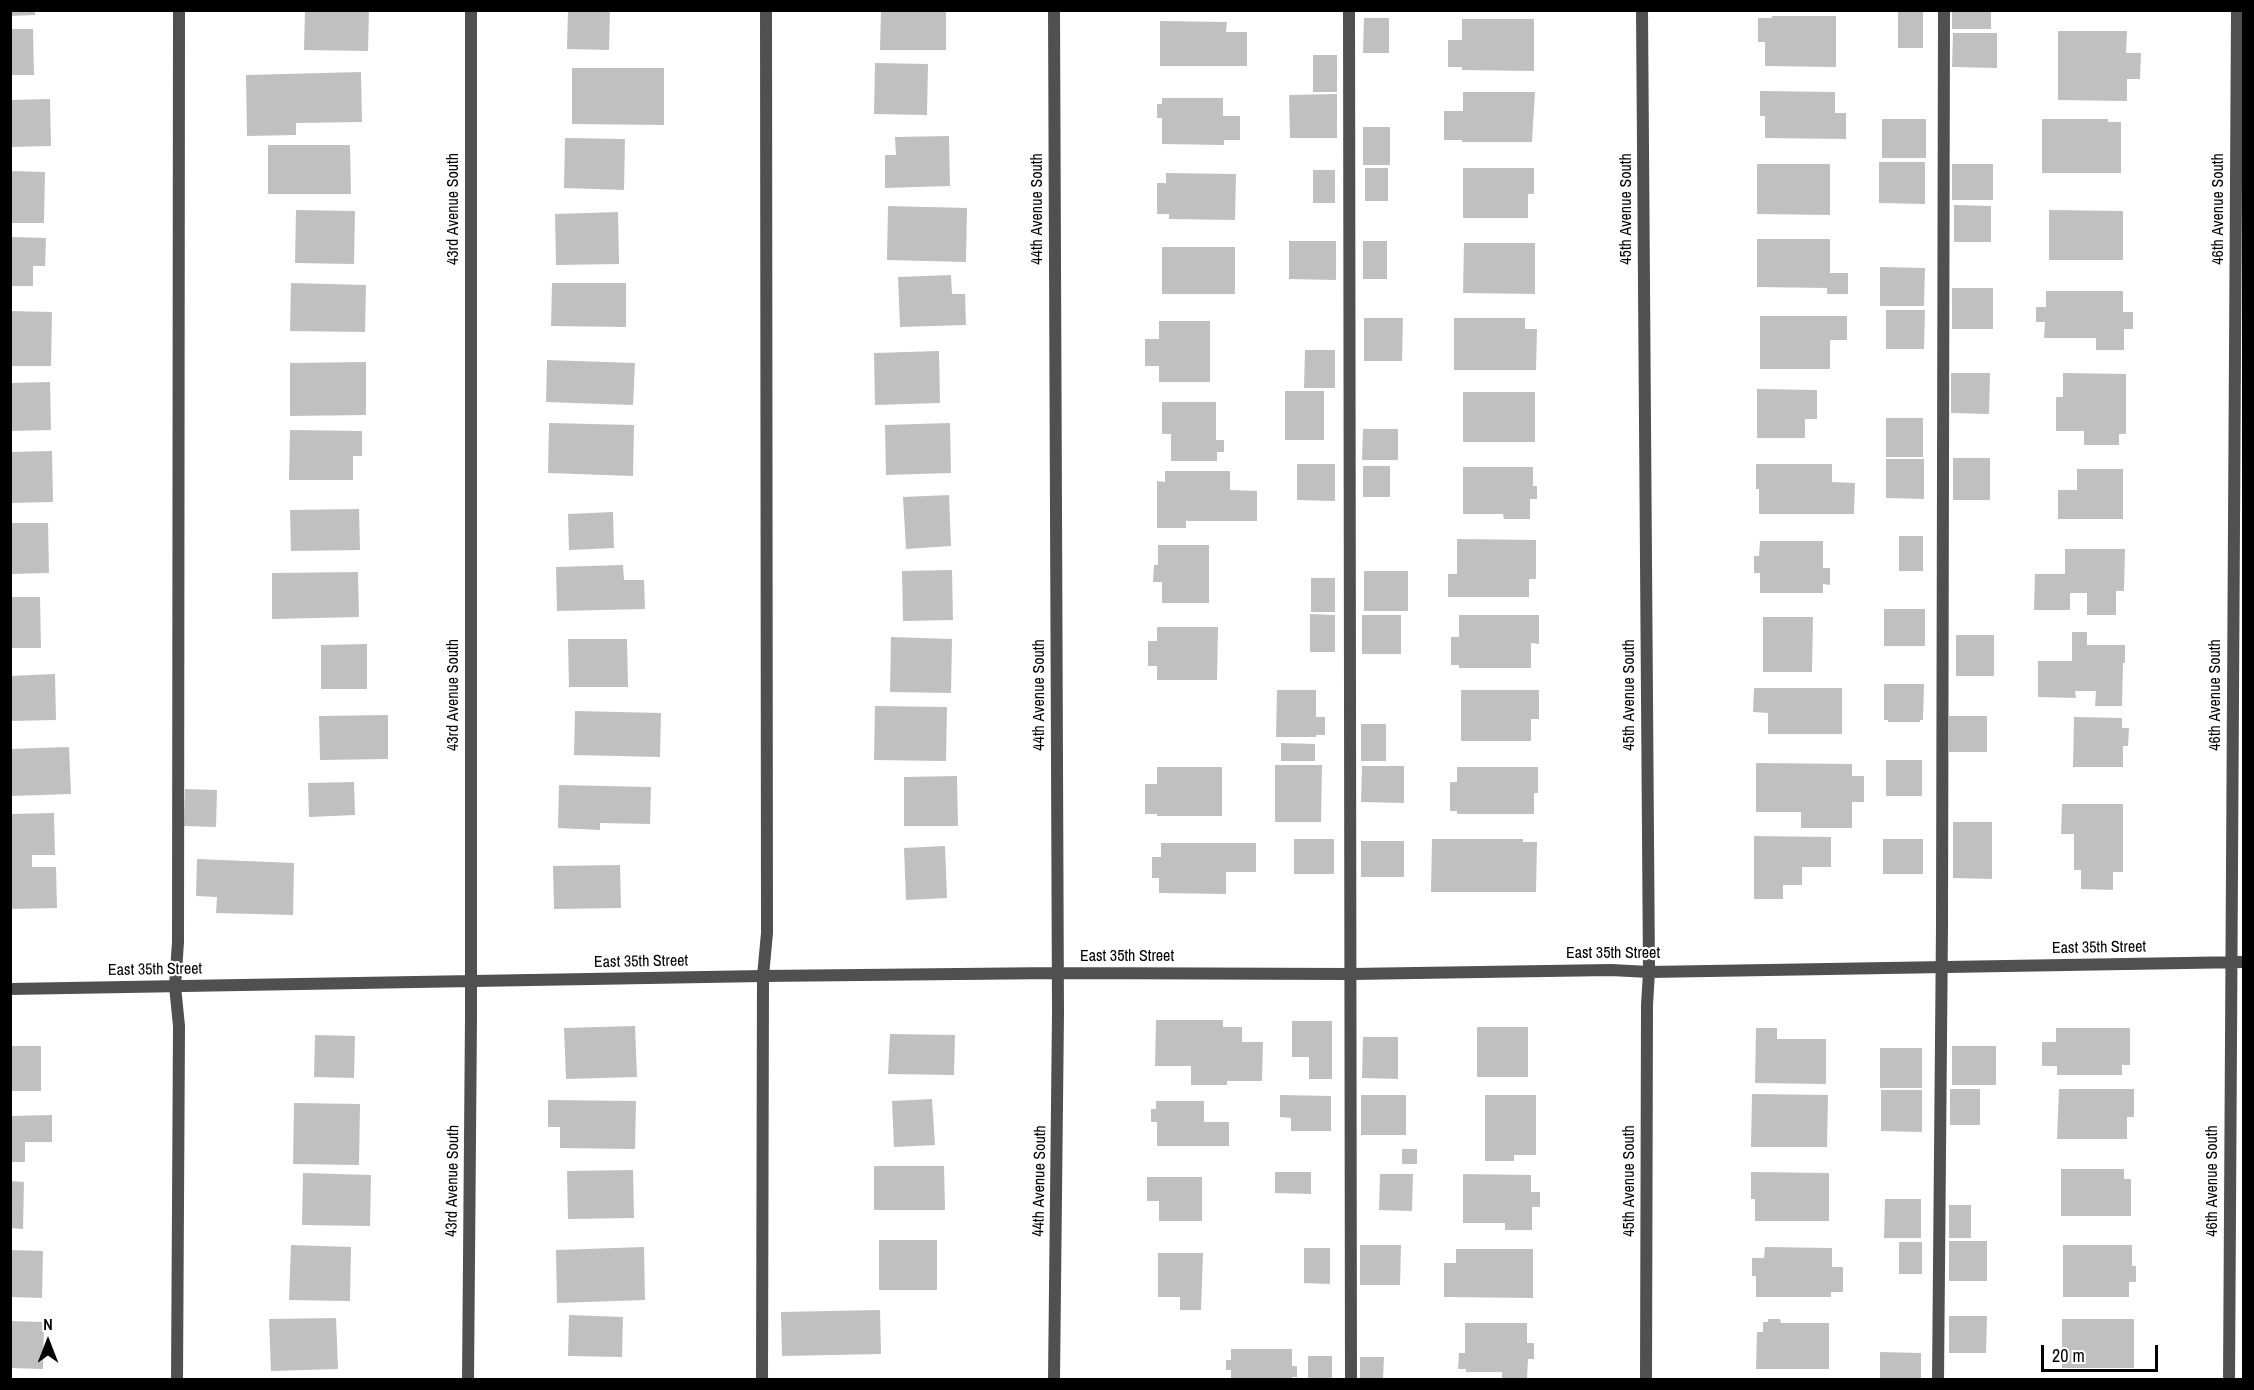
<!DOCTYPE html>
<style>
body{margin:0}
#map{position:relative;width:2254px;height:1390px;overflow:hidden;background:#fff;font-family:"Archivo Narrow",sans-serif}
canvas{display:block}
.frame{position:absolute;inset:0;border:12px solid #000;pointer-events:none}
.north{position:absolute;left:18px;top:1312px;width:60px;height:60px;-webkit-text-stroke:4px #fff;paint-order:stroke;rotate:0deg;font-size:16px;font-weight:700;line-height:24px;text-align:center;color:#000}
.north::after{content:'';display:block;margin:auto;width:21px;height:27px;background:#000;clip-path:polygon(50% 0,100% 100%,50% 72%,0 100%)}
.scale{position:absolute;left:2041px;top:1345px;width:117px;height:27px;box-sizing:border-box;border:3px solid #000;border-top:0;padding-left:8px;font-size:18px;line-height:21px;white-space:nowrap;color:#000;-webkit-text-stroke:4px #fff;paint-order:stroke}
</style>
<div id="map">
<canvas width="2254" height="1390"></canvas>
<div class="frame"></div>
<div class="north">N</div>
<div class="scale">20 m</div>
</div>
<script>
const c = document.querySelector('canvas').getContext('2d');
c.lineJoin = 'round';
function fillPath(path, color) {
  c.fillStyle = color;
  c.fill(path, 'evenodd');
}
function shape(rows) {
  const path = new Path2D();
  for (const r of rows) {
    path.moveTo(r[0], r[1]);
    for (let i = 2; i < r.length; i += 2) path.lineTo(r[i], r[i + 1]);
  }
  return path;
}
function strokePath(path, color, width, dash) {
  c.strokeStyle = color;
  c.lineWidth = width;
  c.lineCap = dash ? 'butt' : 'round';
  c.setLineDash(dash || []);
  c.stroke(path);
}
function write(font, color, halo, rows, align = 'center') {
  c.font = font + ' "Archivo Narrow",sans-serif';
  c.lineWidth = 4.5;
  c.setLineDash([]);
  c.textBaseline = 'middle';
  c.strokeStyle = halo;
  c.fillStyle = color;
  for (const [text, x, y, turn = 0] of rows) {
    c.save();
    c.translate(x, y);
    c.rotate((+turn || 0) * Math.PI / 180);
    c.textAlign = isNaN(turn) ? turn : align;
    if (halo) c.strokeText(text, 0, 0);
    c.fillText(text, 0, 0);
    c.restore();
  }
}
fillPath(shape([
 [10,10,35,10,35,15,10,16],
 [305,10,369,10,368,51,304,50],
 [568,10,610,10,609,50,567,49],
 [881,10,946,10,946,50,880,50],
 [1952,10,1991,10,1991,29,1952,29],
 [1898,11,1923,11,1923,48,1898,48],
 [1772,16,1836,16,1836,67,1765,66,1765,42,1758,42,1758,18,1772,18],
 [1364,18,1389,18,1389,53,1363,53],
 [1462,19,1534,19,1534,71,1462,70,1462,67,1448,67,1448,40,1462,40],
 [1160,21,1227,22,1226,32,1247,32,1247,66,1160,66],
 [10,29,33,29,34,75,10,75],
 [2058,31,2127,31,2126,53,2141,53,2140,79,2127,79,2127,101,2058,100],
 [1953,33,1997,33,1997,68,1952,67],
 [1313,55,1337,55,1337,92,1313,92],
 [875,63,928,64,927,115,874,114],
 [572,68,664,68,664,125,572,124],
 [361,72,362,122,296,123,296,135,247,136,246,75],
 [1760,91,1835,92,1835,113,1846,113,1846,139,1765,138,1765,116,1760,116],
 [1463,92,1535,92,1532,142,1462,142,1462,140,1444,140,1444,111,1463,111],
 [1337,94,1337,138,1290,138,1289,95],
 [1162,98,1223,98,1223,116,1240,116,1240,140,1224,140,1224,145,1162,144,1162,118,1157,118,1157,104,1162,104],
 [50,99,51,146,10,147,10,100],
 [1882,119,1926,119,1926,158,1882,158],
 [2042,119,2108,119,2108,122,2121,122,2121,173,2042,173],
 [1363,127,1390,127,1390,165,1363,165],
 [949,136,950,186,885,188,885,155,896,155,895,137],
 [565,138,625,139,624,190,564,188],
 [268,145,350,145,351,194,268,194],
 [1879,162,1925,162,1925,204,1879,203],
 [1757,164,1830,164,1830,215,1757,214],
 [1952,164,1993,164,1993,200,1952,200],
 [1365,168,1388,168,1388,201,1365,201],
 [1463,168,1534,168,1534,194,1528,194,1528,218,1463,218],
 [1313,170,1335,170,1335,203,1313,203],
 [10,171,45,172,44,223,10,223],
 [1166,173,1236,174,1235,220,1169,219,1169,214,1157,214,1157,183,1166,183],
 [1954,205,1991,206,1991,242,1954,242],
 [888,206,967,208,966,262,887,260],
 [296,210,355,211,354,264,295,263],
 [2049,210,2123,211,2123,260,2049,260],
 [618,212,619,264,556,265,555,214],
 [10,237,46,238,45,266,33,266,33,286,10,286],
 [1757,239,1830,239,1830,273,1848,273,1848,294,1827,294,1827,288,1757,287],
 [1289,241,1336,241,1336,280,1289,279],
 [1363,241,1387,241,1387,279,1363,279],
 [1464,243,1535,243,1535,294,1463,293],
 [1162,247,1235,247,1235,294,1162,294],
 [1880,267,1925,268,1924,306,1880,306],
 [951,275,952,294,965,294,966,325,900,327,898,277],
 [291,283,366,285,365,332,290,331],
 [552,283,626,283,626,327,551,326],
 [1952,288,1993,288,1993,329,1952,329],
 [2046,291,2123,291,2123,312,2133,312,2133,329,2124,329,2124,350,2096,350,2096,338,2044,338,2045,322,2036,322,2036,307,2046,307],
 [1886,310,1925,310,1924,349,1886,349],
 [10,311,52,312,51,366,10,366],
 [1760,316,1847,316,1847,340,1830,340,1830,369,1760,369],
 [1364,318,1403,318,1402,361,1364,361],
 [1454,318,1525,318,1525,329,1537,329,1536,370,1454,370],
 [1159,321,1210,321,1210,382,1159,382,1159,366,1145,366,1145,339,1159,339],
 [1305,350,1335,350,1335,388,1304,388],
 [939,351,940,403,875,405,874,353],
 [547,360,635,363,633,405,546,402],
 [366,362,366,415,290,416,290,363],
 [1951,373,1990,373,1989,414,1951,413],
 [2063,373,2126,374,2126,434,2119,434,2119,445,2084,445,2084,431,2056,431,2056,397,2063,397],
 [50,382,51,430,10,431,10,383],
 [1757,389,1817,390,1817,419,1805,419,1805,438,1757,438],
 [1285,391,1324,391,1324,440,1285,440],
 [1463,392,1535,392,1535,442,1463,442],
 [1162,402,1216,402,1216,440,1224,440,1224,452,1217,452,1217,461,1171,461,1171,434,1162,434],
 [1886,418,1923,418,1923,457,1886,457],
 [549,423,634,425,633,476,548,473],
 [950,423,951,473,886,475,885,425],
 [1363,429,1398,429,1398,460,1362,460],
 [290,430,362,431,362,456,353,456,353,480,289,480],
 [52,451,53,502,10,503,10,452],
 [1953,458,1990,458,1990,500,1953,500],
 [1886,459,1924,459,1924,499,1886,498],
 [1297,464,1335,464,1335,501,1297,500],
 [1756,464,1832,464,1832,482,1855,483,1854,514,1759,514,1759,489,1756,489],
 [1363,466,1390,466,1390,497,1363,497],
 [1463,467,1533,467,1533,486,1537,486,1537,499,1530,499,1530,519,1504,519,1503,514,1463,514],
 [2077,469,2123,469,2123,519,2058,519,2058,490,2077,490],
 [1165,471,1230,471,1230,490,1257,491,1257,521,1186,521,1186,528,1157,528,1157,481,1165,482],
 [949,495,951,546,906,549,903,497],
 [359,509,360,550,291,551,290,510],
 [613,512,614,548,569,550,568,514],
 [10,523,48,523,49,573,10,574],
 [1899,536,1923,536,1923,571,1899,571],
 [1457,539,1536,540,1536,579,1529,579,1529,597,1448,597,1448,574,1457,574],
 [1760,541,1823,541,1823,568,1830,568,1830,585,1823,584,1823,593,1760,593,1760,573,1754,573,1754,556,1759,556],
 [1158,545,1209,545,1209,603,1162,603,1162,582,1153,582,1154,565,1158,565],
 [2065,549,2125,549,2124,591,2116,591,2116,615,2087,615,2087,593,2070,593,2070,610,2034,610,2035,574,2065,574],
 [623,565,624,580,644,580,645,609,557,611,556,567],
 [952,570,953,620,903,621,902,571],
 [1364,571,1408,571,1408,611,1364,611],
 [358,572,359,617,272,619,272,573],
 [1311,578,1335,578,1335,612,1311,612],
 [10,597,40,597,41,648,10,648],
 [1884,609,1925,609,1925,646,1884,646],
 [1310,614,1335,615,1335,652,1310,652],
 [1362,615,1401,615,1401,654,1362,654],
 [1459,615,1539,615,1539,644,1531,643,1531,668,1459,668,1459,665,1451,665,1451,637,1459,637],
 [1763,617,1813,617,1812,672,1763,672],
 [1157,627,1218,627,1217,680,1157,680,1157,666,1148,666,1148,641,1157,641],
 [2072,632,2087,632,2087,645,2125,645,2125,663,2123,663,2122,706,2095,706,2096,691,2075,691,2076,698,2038,697,2038,661,2072,661],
 [1956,635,1994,635,1994,676,1956,676],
 [891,637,952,639,951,693,890,692],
 [568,639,627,639,628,687,569,687],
 [367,644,367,689,321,689,321,645],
 [55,674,56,720,10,721,10,676],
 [1884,684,1924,684,1923,720,1920,720,1920,722,1888,722,1888,720,1884,720],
 [1754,688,1842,688,1842,734,1768,734,1768,713,1753,712],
 [1277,690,1316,690,1316,717,1325,717,1325,735,1316,735,1316,737,1276,737],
 [1461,690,1539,690,1539,719,1531,719,1531,741,1461,741],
 [875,706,947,707,946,761,874,760],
 [575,711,661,713,660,757,574,755],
 [388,715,388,759,320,760,319,716],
 [1949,716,1987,716,1987,752,1949,752],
 [2074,717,2122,718,2122,728,2129,728,2128,746,2123,746,2123,767,2073,767],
 [1361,724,1386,724,1386,761,1361,761],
 [1281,743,1315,744,1315,761,1281,761],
 [69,747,71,794,10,796,10,749],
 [1886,760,1922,760,1922,796,1886,796],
 [1756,763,1852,764,1852,776,1864,776,1864,802,1852,802,1852,828,1801,828,1801,812,1756,812],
 [1275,765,1322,765,1321,822,1275,822],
 [1362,766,1404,766,1404,803,1361,802],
 [1157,767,1222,767,1222,816,1157,816,1157,814,1145,814,1145,784,1157,784],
 [1457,767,1538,767,1538,793,1534,793,1534,814,1457,814,1457,811,1450,811,1450,782,1457,782],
 [957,776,958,826,904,826,904,777],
 [354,782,355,815,309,817,308,783],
 [559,785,651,787,650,824,600,823,600,830,558,828],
 [185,789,217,790,216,827,184,826],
 [2062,804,2123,804,2123,872,2113,872,2113,890,2081,889,2081,870,2074,870,2074,834,2061,834],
 [54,813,55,855,32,855,32,867,56,867,57,908,10,909,10,814],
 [1953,822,1992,822,1992,879,1953,878],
 [1754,836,1831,837,1831,867,1802,867,1802,885,1783,885,1783,899,1754,899],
 [1294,839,1334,839,1334,874,1294,874],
 [1432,839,1523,839,1523,842,1537,842,1536,892,1431,892],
 [1883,839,1923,839,1923,874,1883,874],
 [1361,841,1404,841,1404,877,1361,877],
 [1161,843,1256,843,1256,872,1226,872,1226,894,1159,893,1159,878,1152,878,1152,857,1161,857],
 [945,846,947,898,906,900,904,848],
 [197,859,294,863,293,915,216,913,217,897,196,896],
 [620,865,621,908,554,909,553,866],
 [1156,1020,1223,1020,1223,1027,1242,1027,1242,1042,1263,1042,1262,1081,1227,1081,1227,1085,1191,1085,1191,1066,1155,1066],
 [1292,1021,1332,1021,1332,1079,1309,1079,1309,1057,1292,1057],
 [635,1026,637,1077,566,1079,564,1028],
 [1477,1027,1528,1027,1528,1077,1477,1077],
 [1756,1028,1777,1028,1777,1039,1826,1039,1826,1084,1755,1083],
 [2056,1028,2130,1028,2130,1065,2122,1065,2122,1075,2057,1075,2057,1066,2042,1066,2042,1042,2056,1042],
 [890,1034,955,1035,954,1075,888,1074],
 [315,1035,355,1036,354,1078,314,1077],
 [1363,1037,1398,1037,1398,1079,1362,1078],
 [10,1046,41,1046,41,1091,10,1091],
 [1952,1046,1996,1046,1996,1085,1952,1085],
 [1880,1048,1922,1048,1922,1088,1880,1088],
 [1950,1089,1980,1089,1980,1125,1950,1125],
 [2059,1089,2134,1089,2134,1117,2127,1117,2127,1139,2057,1139],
 [1881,1090,1922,1090,1922,1132,1881,1131],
 [1752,1094,1828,1095,1827,1147,1751,1147],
 [1280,1095,1331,1096,1331,1131,1291,1131,1291,1118,1280,1117],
 [1361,1095,1406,1095,1406,1135,1361,1135],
 [1485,1095,1536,1095,1536,1155,1514,1155,1514,1161,1485,1161],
 [932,1099,935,1145,894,1147,892,1101],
 [548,1100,636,1101,635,1149,560,1148,560,1127,548,1127],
 [1156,1101,1204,1101,1204,1122,1229,1122,1229,1146,1157,1146,1157,1122,1151,1122,1151,1109,1156,1109],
 [294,1103,360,1104,359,1165,293,1164],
 [52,1115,52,1142,25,1142,25,1162,10,1162,10,1116],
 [1402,1149,1417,1149,1417,1164,1402,1164],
 [874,1166,944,1166,945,1210,874,1210],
 [2061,1169,2124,1169,2124,1179,2131,1179,2131,1216,2061,1216],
 [633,1170,634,1218,568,1219,567,1171],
 [1275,1172,1311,1172,1311,1194,1275,1193],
 [1751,1172,1829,1173,1829,1221,1755,1221,1755,1199,1751,1199],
 [303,1173,371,1175,370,1226,302,1225],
 [1380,1174,1413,1174,1412,1211,1379,1210],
 [1463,1174,1531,1175,1531,1192,1540,1192,1540,1207,1532,1207,1532,1230,1505,1230,1505,1223,1463,1223],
 [1147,1177,1202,1177,1202,1221,1159,1221,1159,1201,1147,1201],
 [10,1181,24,1182,23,1229,10,1228],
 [1885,1199,1921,1199,1921,1238,1884,1238],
 [1949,1205,1971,1205,1971,1238,1949,1238],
 [879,1240,937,1240,937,1290,879,1290],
 [1949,1241,1987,1241,1987,1281,1949,1281],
 [1899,1242,1922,1242,1922,1274,1899,1274],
 [291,1245,351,1247,350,1301,289,1300],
 [1360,1245,1401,1245,1400,1285,1360,1285],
 [2063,1245,2132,1245,2132,1266,2136,1266,2136,1282,2129,1282,2129,1297,2063,1297],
 [644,1247,645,1300,557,1303,556,1250],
 [1765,1247,1832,1248,1832,1267,1843,1267,1843,1292,1831,1292,1831,1297,1756,1297,1756,1276,1752,1276,1752,1258,1764,1258],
 [1304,1248,1330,1248,1330,1284,1304,1283],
 [1456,1249,1533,1249,1533,1298,1444,1297,1444,1263,1456,1263],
 [10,1250,43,1251,42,1298,10,1297],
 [1158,1253,1203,1253,1201,1310,1180,1310,1180,1297,1158,1297],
 [880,1310,881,1354,782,1356,781,1312],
 [569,1315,623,1317,622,1357,568,1356],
 [1949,1316,1987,1316,1986,1353,1949,1353],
 [336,1318,338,1369,271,1371,269,1319],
 [1768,1319,1780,1319,1781,1323,1829,1323,1829,1369,1756,1369,1757,1332,1763,1332,1763,1322,1768,1322],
 [2062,1319,2134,1319,2134,1368,2062,1368],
 [10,1321,44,1322,43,1369,10,1368],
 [1465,1323,1527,1323,1527,1343,1534,1343,1534,1359,1528,1359,1527,1380,1502,1380,1502,1372,1466,1372,1466,1369,1458,1369,1459,1353,1465,1353],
 [1231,1349,1292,1349,1292,1366,1297,1366,1297,1377,1292,1377,1292,1380,1231,1380,1231,1370,1226,1370,1226,1360,1231,1360],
 [1880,1352,1921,1353,1921,1380,1880,1380],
 [1308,1356,1332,1356,1332,1380,1308,1380],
 [1360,1357,1384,1357,1383,1380,1360,1380]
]), '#c0c0c0');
strokePath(shape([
 [1349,10,1351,1380],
 [177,1380,179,1026,175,986,178,942,179,10],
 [762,1380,763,976,767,933,766,10],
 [1938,1380,1942,926,1944,10]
]), '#505050', 12);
strokePath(shape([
 [1054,10,1058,1012,1054,1380],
 [1642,10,1649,972,1647,1005,1646,1380],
 [10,989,763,976,1057,973,1351,974,1611,970,1649,972,2244,962],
 [468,1380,471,1017,471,10],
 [2229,1380,2237,10]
]), '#505050', 12);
write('16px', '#000', '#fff', [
 ["43rd Avenue South",454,209,-90],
 ["44th Avenue South",1038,209,-90],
 ["45th Avenue South",1627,209,-90],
 ["46th Avenue South",2219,209,-90],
 ["43rd Avenue South",454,695,-90],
 ["44th Avenue South",1040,695,-90],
 ["45th Avenue South",1630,695,-90],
 ["46th Avenue South",2216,695,-90],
 ["East 35th Street",2099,948,-1],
 ["East 35th Street",1613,954],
 ["East 35th Street",1127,957],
 ["East 35th Street",641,962,-1],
 ["East 35th Street",155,970,-1],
 ["43rd Avenue South",453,1181,-89],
 ["44th Avenue South",1040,1181,-89],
 ["45th Avenue South",1630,1181,-90],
 ["46th Avenue South",2213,1181,-90]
]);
</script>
